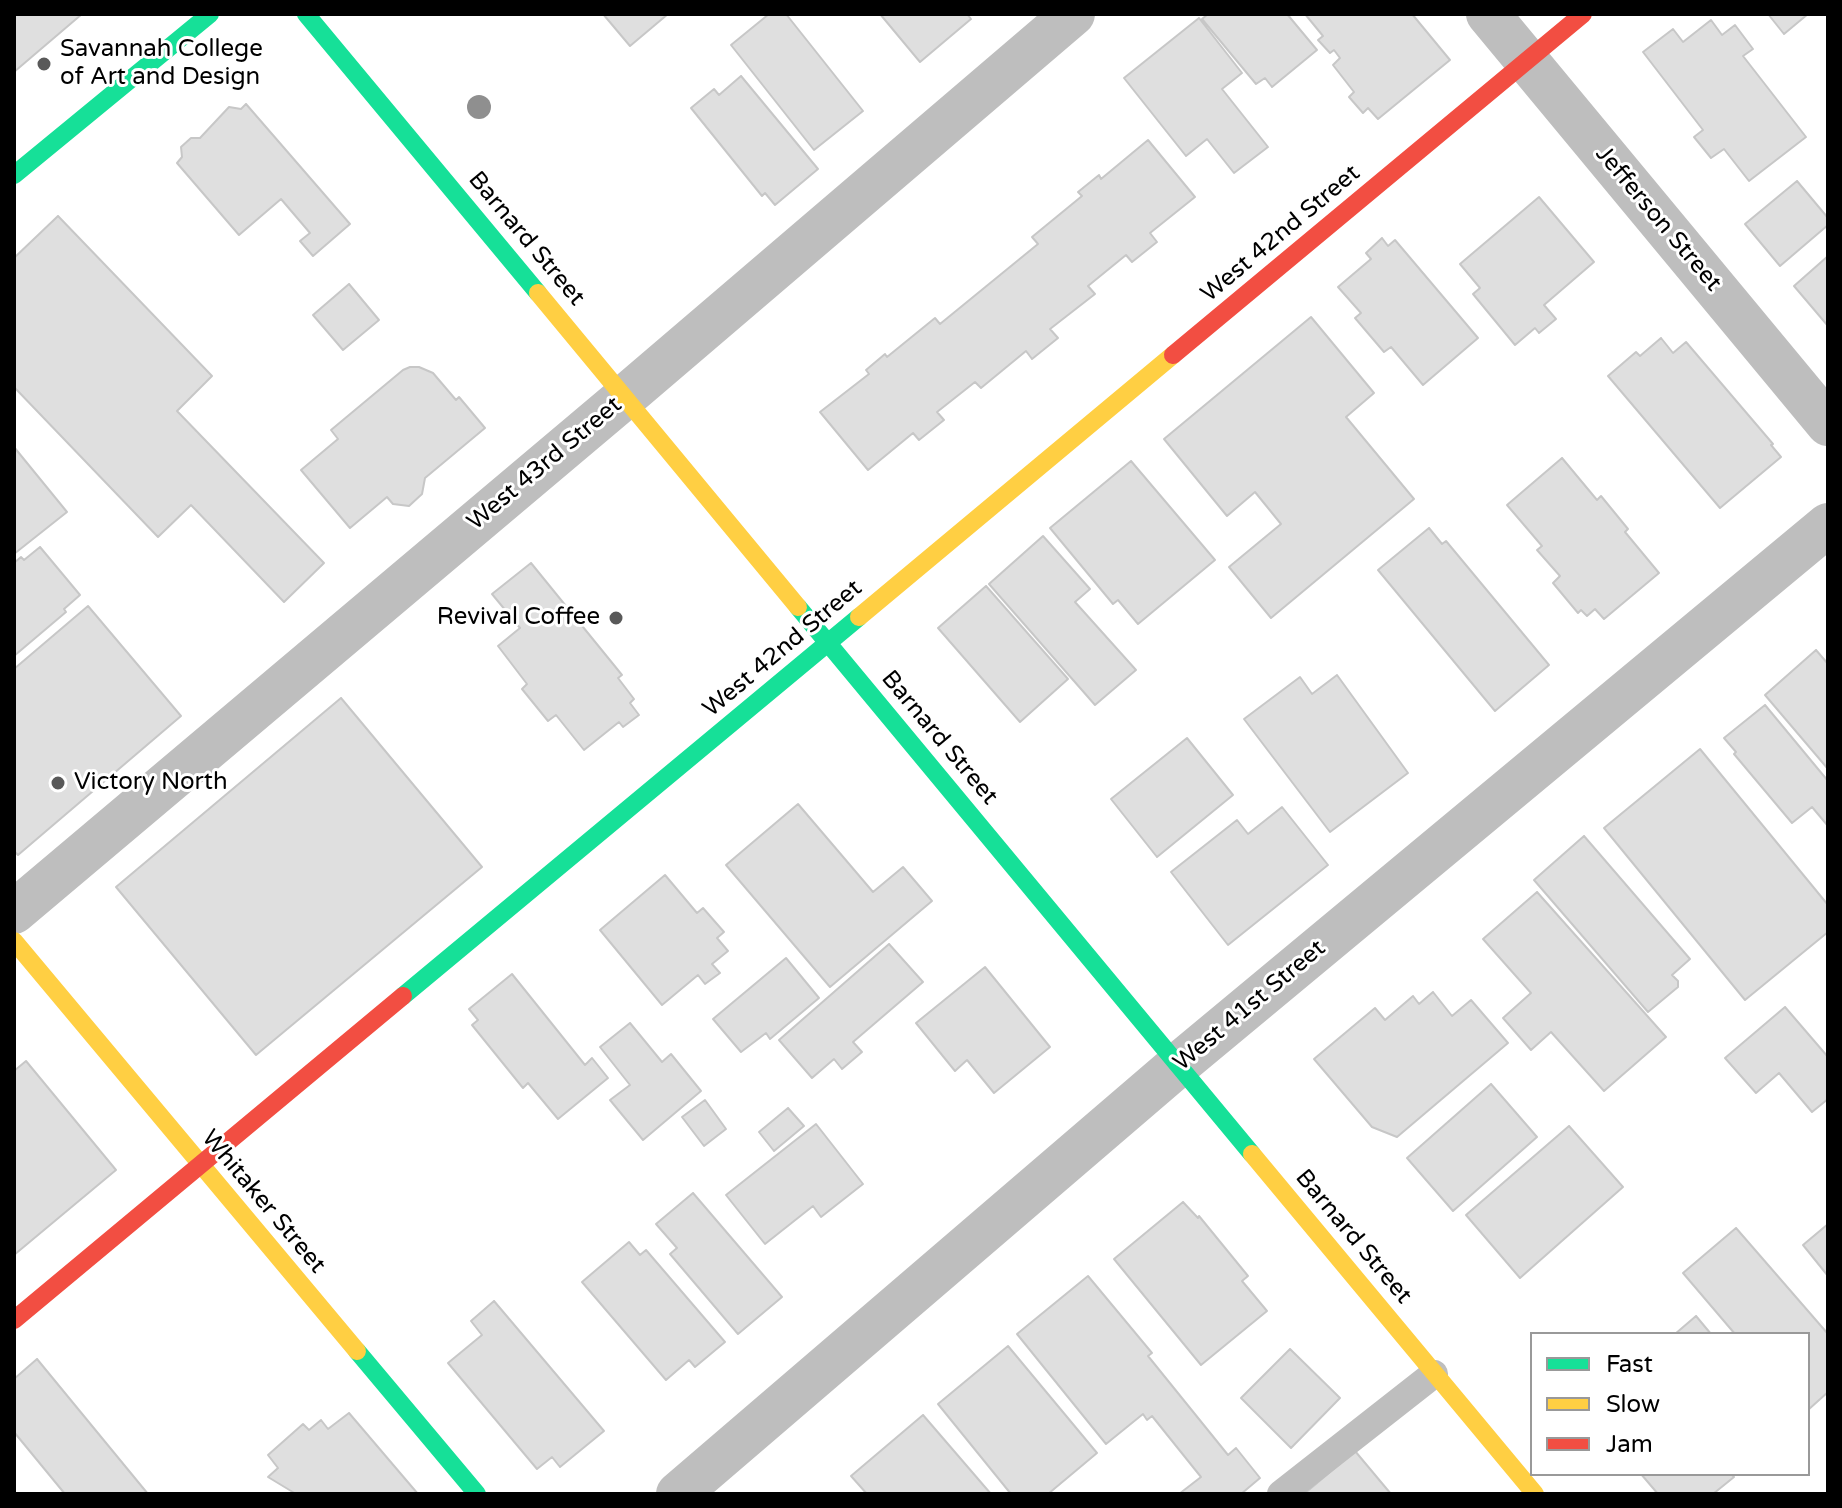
<!DOCTYPE html>
<style>
body{margin:0}
#map{position:relative;width:1842px;height:1508px;overflow:hidden;background:#fff;font-family:"Varela Round",sans-serif}
canvas{display:block}
.frame{position:absolute;inset:0;border:16px solid #000;pointer-events:none}
.legend{position:absolute;left:1530px;top:1332px;width:280px;height:144px;box-sizing:border-box;background:#fff;border:2px solid #999;margin:0;padding:10px 14px;list-style:none;font-size:24px;color:#000}
.legend li{display:flex;align-items:center;gap:16px;height:40px}
.legend b{width:40px;border:2px solid #999}
</style>
<div id="map">
<canvas width="1842" height="1508"></canvas>
<div class="frame"></div>
<ul class="legend">
<li><b style="height:10px;background:#16e098"></b>Fast</li>
<li><b style="height:10px;background:#ffcf43"></b>Slow</li>
<li><b style="height:10px;background:#f24e42"></b>Jam</li>
</ul>
</div>
<script>
const c = document.querySelector('canvas').getContext('2d');
c.lineJoin = 'round';
function fillPath(path, color) {
  c.fillStyle = color;
  c.fill(path, 'evenodd');
}
function shape(rows) {
  const path = new Path2D();
  for (const r of rows) {
    path.moveTo(r[0], r[1]);
    for (let i = 2; i < r.length; i += 2) path.lineTo(r[i], r[i + 1]);
  }
  return path;
}
function strokePath(path, color, width, dash) {
  c.strokeStyle = color;
  c.lineWidth = width;
  c.lineCap = dash ? 'butt' : 'round';
  c.setLineDash(dash || []);
  c.stroke(path);
}
function write(font, color, halo, rows, align = 'center') {
  c.font = font + ' "Varela Round",sans-serif';
  c.lineWidth = 6;
  c.setLineDash([]);
  c.textBaseline = 'middle';
  c.strokeStyle = halo;
  c.fillStyle = color;
  for (const [text, x, y, turn = 0] of rows) {
    c.save();
    c.translate(x, y);
    c.rotate((+turn || 0) * Math.PI / 180);
    c.textAlign = isNaN(turn) ? turn : align;
    if (halo) c.strokeText(text, 0, 0);
    c.fillText(text, 0, 0);
    c.restore();
  }
}
const building = shape([
 [14,14,82,14,14,72,14,14],
 [603,14,668,14,630,46,603,14],
 [769,14,786,14,863,111,814,150,731,45,769,14],
 [880,14,967,14,971,19,920,62,880,14],
 [1208,14,1287,14,1317,50,1272,87,1265,78,1256,84,1202,19,1208,14],
 [1305,14,1412,14,1450,60,1378,119,1368,108,1363,113,1349,97,1354,92,1333,65,1340,58,1334,50,1330,53,1318,40,1323,36,1305,14],
 [1768,14,1808,14,1784,34,1768,14],
 [1199,18,1242,73,1222,89,1268,147,1234,173,1207,139,1186,156,1124,78,1199,18],
 [1711,20,1722,35,1735,25,1753,49,1743,56,1806,137,1749,181,1724,149,1711,158,1694,137,1703,130,1643,52,1673,29,1683,42,1711,20],
 [741,76,818,169,775,205,765,193,762,196,691,108,714,89,719,95,741,76],
 [246,104,350,224,313,256,300,241,310,233,281,199,239,235,177,163,182,157,181,147,191,138,200,138,229,107,241,109,246,104],
 [1148,140,1195,197,1150,233,1157,242,1132,262,1126,255,1088,286,1095,294,1050,329,1058,338,1032,359,1026,351,981,388,975,382,937,412,944,420,919,440,913,433,868,470,820,412,869,374,866,370,885,354,887,357,935,318,940,324,1038,244,1032,237,1082,196,1078,192,1099,175,1101,179,1148,140],
 [1797,181,1828,218,1828,225,1780,266,1745,224,1797,181],
 [1539,197,1594,262,1544,305,1556,319,1539,333,1535,328,1515,345,1473,294,1480,288,1460,264,1539,197],
 [58,216,212,376,177,411,324,563,284,602,191,505,158,537,14,387,14,258,58,216],
 [1382,238,1388,246,1395,240,1478,338,1423,385,1391,347,1384,352,1355,318,1361,313,1338,287,1371,259,1366,253,1382,238],
 [1828,256,1828,326,1794,286,1828,256],
 [349,284,379,320,343,350,313,315,349,284],
 [1311,317,1374,393,1346,417,1414,499,1271,618,1229,567,1281,524,1255,492,1227,516,1164,439,1311,317],
 [1661,338,1673,353,1686,342,1773,444,1771,445,1781,457,1720,508,1608,376,1636,352,1640,356,1661,338],
 [410,367,419,367,433,373,456,400,459,397,485,428,425,478,422,494,409,506,393,504,387,497,350,528,301,470,338,439,331,430,403,370,410,367],
 [14,447,67,512,14,554,14,447],
 [1562,458,1597,500,1601,496,1628,529,1625,532,1659,573,1604,619,1595,609,1587,616,1581,610,1578,613,1553,583,1560,576,1537,550,1542,546,1507,505,1562,458],
 [1131,461,1215,560,1138,624,1118,600,1113,604,1050,528,1131,461],
 [1429,528,1442,544,1446,541,1549,665,1495,711,1378,570,1429,528],
 [1043,536,1090,589,1075,602,1136,670,1095,705,989,584,1043,536],
 [40,547,80,595,64,609,66,612,14,656,14,563,21,557,24,560,40,547],
 [531,563,622,675,618,678,634,699,630,703,639,715,623,727,619,722,584,750,556,715,548,721,522,689,527,684,498,646,520,628,492,594,531,563],
 [986,586,1068,679,1020,722,938,628,986,586],
 [88,606,181,716,18,855,14,851,14,669,88,606],
 [1816,650,1828,664,1828,769,1765,695,1816,650],
 [1337,675,1408,773,1330,832,1244,719,1300,677,1312,694,1337,675],
 [341,698,482,867,256,1055,116,887,341,698],
 [1765,705,1828,781,1828,826,1812,807,1792,823,1734,754,1736,752,1724,738,1765,705],
 [1187,738,1233,795,1157,857,1111,799,1187,738],
 [1700,749,1828,905,1828,932,1745,1000,1604,828,1700,749],
 [798,804,873,892,903,867,932,901,830,987,726,865,798,804],
 [1282,807,1328,865,1228,945,1171,872,1237,820,1248,834,1282,807],
 [1584,836,1690,959,1672,975,1678,981,1678,987,1648,1012,1534,880,1584,836],
 [665,875,697,913,703,908,724,932,717,938,728,951,712,964,720,973,705,984,698,975,662,1005,600,930,665,875],
 [1537,892,1666,1037,1604,1091,1551,1032,1531,1050,1503,1018,1531,993,1483,939,1537,892],
 [889,944,923,982,853,1042,862,1052,842,1069,834,1059,812,1078,779,1040,889,944],
 [786,958,819,998,770,1039,766,1033,741,1052,713,1019,786,958],
 [985,967,1050,1047,994,1093,967,1060,955,1071,916,1023,985,967],
 [512,974,585,1065,592,1058,608,1078,558,1119,528,1083,523,1088,472,1025,478,1020,469,1009,512,974],
 [1433,992,1452,1016,1471,1000,1508,1043,1397,1137,1372,1127,1314,1059,1375,1008,1385,1020,1413,996,1419,1004,1433,992],
 [1785,1007,1828,1057,1828,1099,1812,1112,1779,1073,1756,1093,1725,1058,1785,1007],
 [630,1023,662,1062,671,1054,701,1091,643,1140,610,1100,630,1085,600,1047,630,1023],
 [26,1061,116,1170,14,1255,14,1071,26,1061],
 [1491,1084,1537,1137,1453,1211,1407,1158,1491,1084],
 [705,1100,726,1129,704,1146,682,1117,705,1100],
 [788,1108,804,1126,774,1151,759,1132,788,1108],
 [816,1124,863,1184,821,1217,813,1206,765,1244,726,1195,816,1124],
 [1569,1126,1623,1187,1520,1278,1466,1215,1569,1126],
 [693,1193,782,1297,738,1334,670,1254,677,1248,656,1224,693,1193],
 [1183,1202,1198,1218,1199,1216,1248,1276,1242,1281,1267,1311,1201,1365,1114,1259,1183,1202],
 [1828,1224,1828,1276,1803,1245,1828,1224],
 [1736,1228,1828,1334,1828,1392,1808,1410,1808,1334,1735,1334,1683,1273,1736,1228],
 [629,1242,640,1255,646,1250,725,1342,695,1367,689,1360,666,1380,582,1282,629,1242],
 [1088,1276,1152,1353,1148,1356,1228,1455,1236,1448,1260,1478,1241,1494,1179,1494,1201,1477,1152,1416,1147,1420,1143,1414,1106,1444,1017,1334,1088,1276],
 [494,1301,604,1431,560,1467,552,1457,537,1469,448,1363,482,1335,471,1321,494,1301],
 [1696,1316,1711,1334,1675,1334,1696,1316],
 [1008,1346,1097,1453,1048,1494,1011,1494,938,1404,1008,1346],
 [1290,1349,1340,1398,1291,1448,1241,1398,1290,1349],
 [37,1359,148,1494,65,1494,14,1432,14,1379,37,1359],
 [349,1413,418,1494,296,1494,268,1477,278,1468,268,1455,303,1424,309,1430,321,1420,328,1429,349,1413],
 [923,1415,991,1494,867,1494,851,1476,923,1415],
 [1355,1451,1391,1494,1304,1494,1355,1451],
 [1641,1474,1731,1474,1734,1477,1713,1494,1658,1494,1641,1474]
]);
fillPath(building, '#dfdfdf');
strokePath(building, '#c7c7c7', 2);
strokePath(shape([
 [1281,1494,1434,1374]
]), '#bebebe', 28);
strokePath(shape([
 [1488,14,1828,424],
 [14,912,626,396,1073,14],
 [678,1494,1178,1065,1828,525]
]), '#bebebe', 44);
strokePath(shape([
 [306,14,538,293],
 [14,175,210,14],
 [798,607,1252,1154],
 [403,996,859,617],
 [357,1351,477,1494]
]), '#16e098', 18);
strokePath(shape([
 [538,293,798,607],
 [859,617,1173,355],
 [14,941,357,1351],
 [1252,1154,1535,1494]
]), '#ffcf43', 18);
strokePath(shape([
 [1173,355,1583,14],
 [14,1320,403,996]
]), '#f24e42', 18);
c.fillStyle = '#8f8f8f';
for (const [x, y] of [
 [479,107]
]) {
  c.beginPath();
  c.arc(x, y, 12, 0, 2 * Math.PI);
  c.fill();
}
for (const [x, y, r, color] of [
 [44,64,8,"#595959"],
 [616,618,8,"#595959"],
 [58,783,8,"#595959"]
]) {
  const dot = new Path2D();
  dot.arc(x, y, r, 0, 2 * Math.PI);
  c.fillStyle = color;
  c.fill(dot);
  strokePath(dot, '#fff', 3);
}
write('24px', '#000', '#fff', [
 ["Savannah College",60,50],
 ["of Art and Design",60,78],
 ["Revival Coffee",600,618,"right"],
 ["Victory North",74,783]
], 'left');
write('24px', '#000', '#fff', [
 ["Jefferson Street",1658,219,50],
 ["West 42nd Street",1281,234,-40],
 ["Barnard Street",526,239,50],
 ["West 43rd Street",545,464,-40],
 ["West 42nd Street",783,649,-40],
 ["Barnard Street",939,738,50],
 ["West 41st Street",1250,1006,-40],
 ["Whitaker Street",263,1202,50],
 ["Barnard Street",1353,1237,50]
]);
</script>
